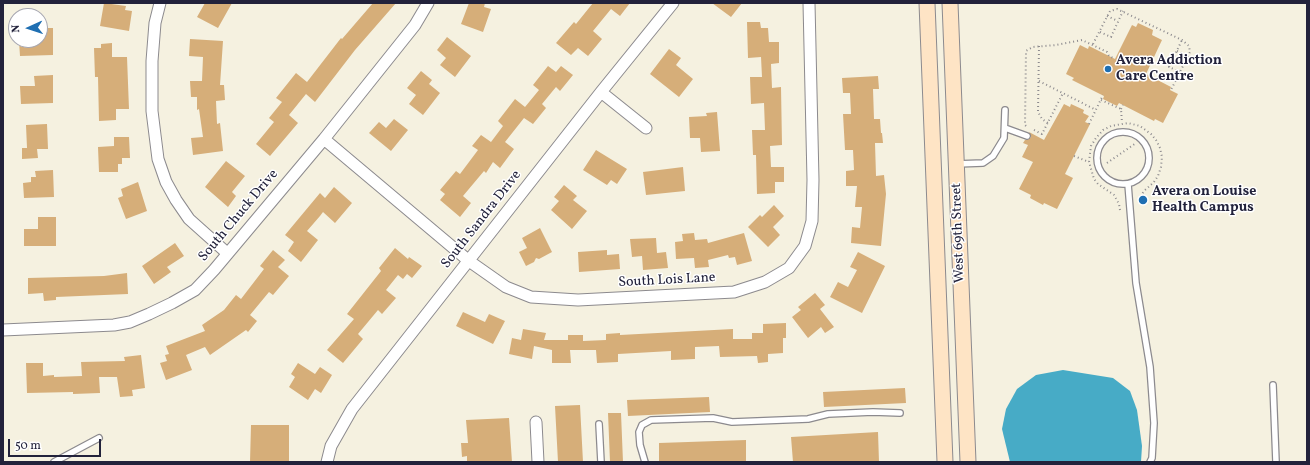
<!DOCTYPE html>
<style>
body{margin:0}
#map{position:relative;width:1310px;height:465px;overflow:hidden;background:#f5f1e0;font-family:Vollkorn,serif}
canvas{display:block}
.frame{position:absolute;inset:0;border:4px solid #22223b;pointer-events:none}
.north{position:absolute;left:8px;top:8px;width:40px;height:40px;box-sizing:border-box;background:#fff;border:1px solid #a7a7b1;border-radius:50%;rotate:267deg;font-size:11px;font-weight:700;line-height:16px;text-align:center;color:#22223b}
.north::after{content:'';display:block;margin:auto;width:14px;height:18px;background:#1f6fb2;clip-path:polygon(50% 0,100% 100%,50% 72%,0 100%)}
.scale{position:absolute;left:8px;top:439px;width:93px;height:18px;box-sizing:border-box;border:2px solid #22223b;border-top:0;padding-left:5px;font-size:12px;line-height:14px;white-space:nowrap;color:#22223b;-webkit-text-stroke:3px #fff;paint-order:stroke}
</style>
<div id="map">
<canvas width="1310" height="465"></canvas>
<div class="frame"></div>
<div class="north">N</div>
<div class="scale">50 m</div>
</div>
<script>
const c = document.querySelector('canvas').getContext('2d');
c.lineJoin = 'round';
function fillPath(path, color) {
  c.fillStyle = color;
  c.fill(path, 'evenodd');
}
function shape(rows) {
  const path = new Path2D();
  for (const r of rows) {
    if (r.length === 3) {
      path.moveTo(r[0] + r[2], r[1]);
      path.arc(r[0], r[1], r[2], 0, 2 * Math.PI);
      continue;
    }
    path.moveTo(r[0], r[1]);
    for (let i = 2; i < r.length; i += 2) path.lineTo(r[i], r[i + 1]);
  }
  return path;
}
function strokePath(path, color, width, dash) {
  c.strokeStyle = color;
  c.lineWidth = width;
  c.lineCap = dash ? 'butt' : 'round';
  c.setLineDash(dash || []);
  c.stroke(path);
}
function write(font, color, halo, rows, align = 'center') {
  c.font = font + ' Vollkorn,serif';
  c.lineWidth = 3;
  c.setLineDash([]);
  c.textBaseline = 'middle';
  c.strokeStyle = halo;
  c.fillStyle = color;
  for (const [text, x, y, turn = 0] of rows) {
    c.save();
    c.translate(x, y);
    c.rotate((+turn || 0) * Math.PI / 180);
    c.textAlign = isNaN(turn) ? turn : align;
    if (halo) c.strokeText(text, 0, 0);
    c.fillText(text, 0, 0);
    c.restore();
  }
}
fillPath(shape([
 [1063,370,1113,378,1130,391,1137,410,1142,446,1141,462,1010,462,1002,429,1006,409,1017,389,1036,375]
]), '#47abc6');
fillPath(shape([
 [104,3,126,6,125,10,132,11,129,31,100,26],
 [205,3,232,3,218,28,197,17],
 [373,3,396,3,355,50,315,102,306,94,289,115,298,123,270,156,256,144,274,122,269,118,282,102,276,98,296,73,307,82,341,38,342,39],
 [469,3,485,3,484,7,491,9,483,32,461,24],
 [593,3,630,3,620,16,611,9,593,31,602,39,588,56,578,48,571,55,556,43,574,22,576,24],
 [712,3,742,3,731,17],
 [747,22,760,22,761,28,768,28,769,42,779,42,779,63,771,64,772,88,781,87,782,145,770,146,771,167,784,167,784,182,775,182,775,193,757,194,756,155,753,155,752,130,765,130,764,103,751,104,750,77,762,77,761,57,748,58],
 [1138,23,1153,30,1152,35,1162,40,1146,74,1171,87,1170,90,1178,94,1163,123,1155,119,1154,121,1119,103,1117,106,1103,99,1104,96,1072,80,1074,78,1066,74,1080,45,1088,49,1089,46,1115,59,1132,25,1136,27],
 [40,28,53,28,53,55,20,56,19,41,40,40],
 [447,37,471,56,455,77,440,65,446,58,437,50],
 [190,39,223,41,220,85,224,85,225,100,216,101,217,124,220,123,223,151,193,155,191,138,203,137,199,109,197,110,197,97,191,97,190,81,202,81,203,57,189,56],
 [112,43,112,57,127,57,129,109,116,109,116,120,99,121,98,77,95,77,94,48,101,48,101,44],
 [669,49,681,58,676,65,693,79,679,97,650,74],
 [548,66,556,72,561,66,573,75,560,91,556,87,542,104,546,108,533,124,524,118,505,142,514,149,500,168,493,162,486,173,484,171,463,196,471,203,460,217,440,200,445,194,440,190,456,171,460,174,478,150,472,146,481,135,491,142,503,126,498,121,515,99,525,107,539,90,533,85],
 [421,71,432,80,429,84,440,93,423,115,409,104,416,95,407,88],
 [53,75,53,103,21,104,20,86,35,86,34,76],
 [878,76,879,89,873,89,874,119,880,119,881,133,882,133,883,143,875,143,876,176,884,175,886,194,881,246,851,243,852,227,860,228,862,207,855,207,857,186,846,186,846,171,854,170,853,150,845,150,843,114,851,114,850,93,843,93,842,78],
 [1064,104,1070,107,1071,104,1084,110,1083,113,1089,116,1085,122,1090,124,1065,174,1073,178,1057,209,1044,203,1043,205,1030,198,1031,195,1019,189,1033,162,1022,157,1028,145,1023,143,1025,140,1029,139,1031,137,1029,132,1044,140],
 [717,112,720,151,701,152,700,138,690,138,689,117,707,116,706,113],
 [394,119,408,130,391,151,369,133,379,122,386,128],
 [47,124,48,149,37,149,38,158,22,159,22,148,27,148,26,125],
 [114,137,129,137,130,158,122,158,122,164,118,164,118,172,99,172,98,147,114,146],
 [596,150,627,169,617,184,611,180,607,185,583,170],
 [226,161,245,176,232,192,236,196,228,207,205,187],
 [683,167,685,191,646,195,643,172],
 [53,170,54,197,24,198,23,183,31,182,31,177,36,177,35,171],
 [138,182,147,211,126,219,118,198,123,196,121,189],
 [564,185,577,196,573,200,587,211,572,229,551,210,559,201,554,197],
 [334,187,352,203,335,223,323,212,320,216,307,231,318,240,301,262,288,251,294,242,285,235,320,193,325,198],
 [774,205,784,216,773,227,780,235,768,247,748,227,760,215,762,217],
 [38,217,56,217,56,246,24,246,24,229,38,229],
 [540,228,552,252,539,259,536,258,534,262,526,266,519,252,527,248,522,238],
 [694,233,695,240,707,239,708,243,744,233,752,261,737,265,735,257,729,258,728,255,708,260,709,267,695,268,694,258,676,259,675,242,683,241,682,234],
 [656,238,657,253,666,252,668,268,643,270,642,256,632,257,630,239],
 [175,243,184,256,167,267,171,272,154,284,142,266],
 [395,248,408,259,409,257,422,266,412,278,407,274,403,279,398,275,386,290,396,298,382,314,378,310,358,334,363,339,343,363,327,350,354,319,347,314,381,271,379,268],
 [273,250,285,260,278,267,289,276,273,295,269,292,250,315,257,321,248,332,246,330,210,355,205,347,186,355,192,370,166,380,160,363,167,361,165,355,169,354,166,346,205,331,202,325,224,310,236,295,241,299,264,269,260,266],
 [607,250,607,255,619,254,620,269,579,272,578,252],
 [858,252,885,266,862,313,830,297,838,282,848,287,857,270,850,267],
 [127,273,128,294,56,297,56,300,44,301,43,293,28,294,28,278,104,276],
 [815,293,825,305,820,309,834,327,825,333,821,327,808,338,792,317,801,310,798,307],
 [463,312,485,322,489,314,505,321,493,344,456,326],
 [786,323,786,338,783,338,783,353,768,354,768,362,758,363,757,356,720,357,719,346,695,347,695,359,671,360,671,351,618,354,618,362,597,363,596,350,570,350,571,363,552,363,552,350,534,346,532,359,509,354,512,338,521,340,523,329,546,333,544,340,568,340,568,335,583,335,583,341,606,340,606,334,620,333,620,335,733,329,733,339,752,339,752,333,763,333,763,324],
 [141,355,145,388,132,390,133,396,120,397,117,377,99,377,100,393,73,394,73,392,27,393,26,363,43,363,43,376,54,375,54,377,82,376,81,362,125,361,124,357],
 [298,363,315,374,320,367,332,375,321,393,315,389,308,400,289,387,295,377,291,374],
 [905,388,906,403,824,407,823,392],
 [709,397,710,412,628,416,627,400],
 [580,405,583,462,558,462,555,406],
 [608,413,621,413,623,462,610,462],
 [509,418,512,462,467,462,467,456,462,457,461,443,468,443,466,420],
 [251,425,289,425,289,462,250,462],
 [878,432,879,462,793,462,791,437],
 [746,440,746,462,659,462,659,443]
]), '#d6ae79');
const lane = shape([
 [1005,128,1027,136],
 [1123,158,26],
 [956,164,983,163,993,156,1004,138,1005,110],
 [1128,184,1136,283,1150,367,1154,423,1152,458,1150,462],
 [1273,385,1276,462],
 [599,424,601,462],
 [54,462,99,438],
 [645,462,640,445,639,432,642,425,651,420,713,418,732,422,808,419,828,414,873,412,900,413]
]);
const street = shape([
 [160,3,155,23,152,61,152,111,158,159,166,182,176,200,189,219,227,253],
 [601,92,646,128],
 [324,139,469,261,506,287,531,297,578,300,734,292,765,282,789,268,805,246,812,221,813,180,809,3],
 [3,330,114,325,130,322,149,314,172,303,195,290,214,270,324,139,415,25,428,3],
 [536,422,538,462],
 [327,462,331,446,352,409,601,92,673,3]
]);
const secondary = shape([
 [927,3,945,462],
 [950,3,968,462]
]);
strokePath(lane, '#8c8a8e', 8);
strokePath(street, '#8c8a8e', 13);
strokePath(secondary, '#8c8a8e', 17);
strokePath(shape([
 [1107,16,1118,21],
 [1100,32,1111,37,1123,11],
 [1093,44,1110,11,1117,9,1182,40,1189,46,1190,52,1171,90],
 [1039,46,1038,112,1042,119,1048,123],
 [1177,51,1188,56],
 [1180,72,1169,67,1182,40],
 [1039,81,1096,110],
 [1101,100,1121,109,1122,123],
 [1121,109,1123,105],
 [1089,124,1103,95],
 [1026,126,1025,125,1026,51,1033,47,1056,45,1082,40,1107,52,1109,56,1115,59],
 [1034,130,1042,134,1063,93],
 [1074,156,1089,162],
 [1107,163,1136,143],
 [1120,210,1119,204,1114,195,1098,184,1094,179,1089,162,1091,146,1096,138,1103,130,1111,126,1128,123,1140,126,1151,134,1156,140,1160,148,1162,157,1161,167,1158,176,1154,182,1144,191,1139,199]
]), '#8c8a8e', 2, [1, 3]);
strokePath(lane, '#fff', 5.5);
strokePath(street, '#fff', 11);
strokePath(secondary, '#fee4c5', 15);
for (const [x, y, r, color] of [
 [1108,69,4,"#1f6fb2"],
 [1143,200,5,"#1f6fb2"]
]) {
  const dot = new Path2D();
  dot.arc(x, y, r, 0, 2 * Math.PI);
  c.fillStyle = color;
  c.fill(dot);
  strokePath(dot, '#fff', 1.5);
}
write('bold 14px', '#22223b', '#fff', [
 ["Avera Addiction",1116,61],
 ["Care Centre",1116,77],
 ["Avera on Louise",1152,192],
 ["Health Campus",1152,208]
], 'left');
write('14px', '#22223b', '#fff', [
 ["South Chuck Drive",239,216,-50],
 ["South Sandra Drive",482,220,-52],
 ["West 69th Street",959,233,-92],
 ["South Lois Lane",667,281,-3]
]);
</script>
